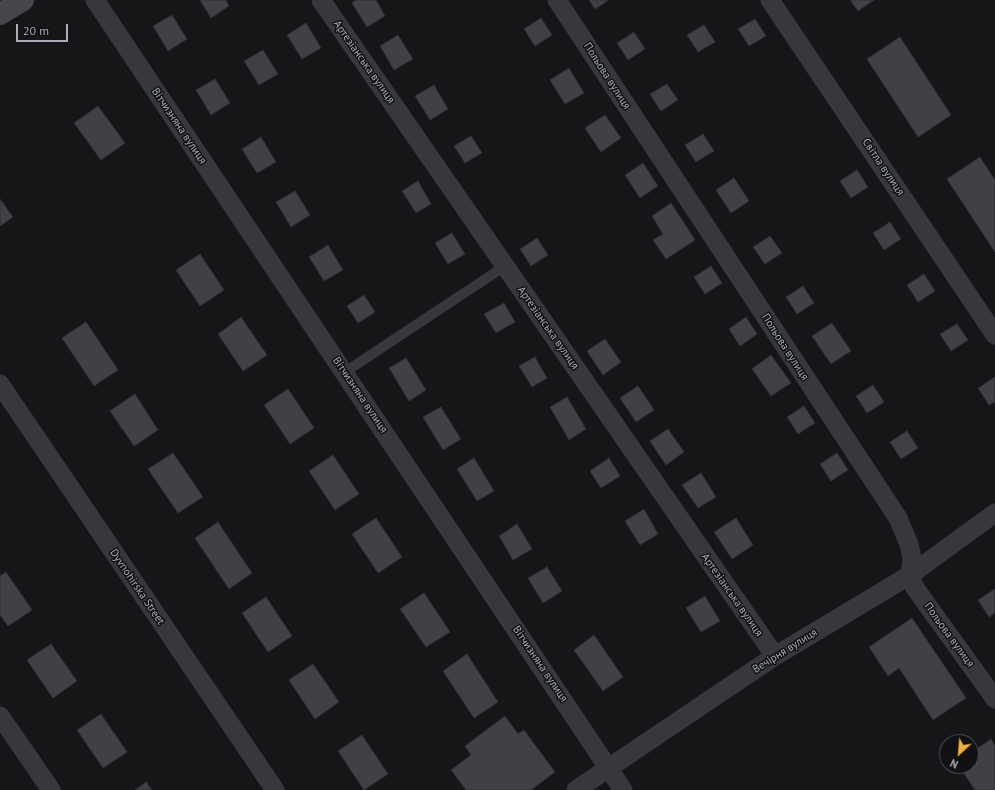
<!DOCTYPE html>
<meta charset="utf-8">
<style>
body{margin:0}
#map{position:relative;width:995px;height:790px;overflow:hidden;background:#161618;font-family:"PT Sans",sans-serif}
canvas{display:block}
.north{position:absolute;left:939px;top:734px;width:40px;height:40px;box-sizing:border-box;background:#111113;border:1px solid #4d4f55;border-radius:50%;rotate:206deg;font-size:11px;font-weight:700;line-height:16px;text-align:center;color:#a8adb8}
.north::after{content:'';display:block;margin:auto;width:14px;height:18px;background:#f2b134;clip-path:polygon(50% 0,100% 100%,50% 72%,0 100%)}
.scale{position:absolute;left:16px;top:24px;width:52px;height:18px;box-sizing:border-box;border:2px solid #a8adb8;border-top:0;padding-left:5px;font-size:12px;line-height:14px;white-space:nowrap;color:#a8adb8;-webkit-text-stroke:3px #111113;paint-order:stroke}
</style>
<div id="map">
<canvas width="995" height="790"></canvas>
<div class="north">N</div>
<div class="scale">20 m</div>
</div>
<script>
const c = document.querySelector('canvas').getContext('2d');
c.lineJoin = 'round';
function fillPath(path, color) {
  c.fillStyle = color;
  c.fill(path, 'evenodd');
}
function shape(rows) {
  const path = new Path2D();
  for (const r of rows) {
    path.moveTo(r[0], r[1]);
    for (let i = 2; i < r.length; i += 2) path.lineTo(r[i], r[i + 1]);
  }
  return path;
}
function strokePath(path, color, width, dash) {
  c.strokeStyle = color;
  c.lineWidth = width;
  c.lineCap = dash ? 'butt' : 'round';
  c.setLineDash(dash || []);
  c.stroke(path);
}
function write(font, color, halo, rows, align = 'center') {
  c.font = font + ' "PT Sans",sans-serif';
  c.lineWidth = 3;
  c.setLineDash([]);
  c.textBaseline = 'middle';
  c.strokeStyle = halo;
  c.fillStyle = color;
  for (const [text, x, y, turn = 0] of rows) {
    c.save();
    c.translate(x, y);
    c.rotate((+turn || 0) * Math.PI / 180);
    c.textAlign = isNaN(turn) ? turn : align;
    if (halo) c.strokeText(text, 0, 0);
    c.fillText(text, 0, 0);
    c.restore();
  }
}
const building = shape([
 [200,0,226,0,229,6,211,18,200,0],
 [356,0,376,0,385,16,367,27,352,3,356,0],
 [589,0,609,0,595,9,589,0],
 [850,0,874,0,858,11,850,0],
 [172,15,187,39,168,51,153,26,172,15],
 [541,18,552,35,535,46,524,29,541,18],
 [755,19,766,36,749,46,738,29,755,19],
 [306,23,321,48,302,59,287,35,306,23],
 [704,25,715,42,698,52,687,35,704,25],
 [634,32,645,49,628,60,617,43,634,32],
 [398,35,413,59,394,70,380,46,398,35],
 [900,37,951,115,918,137,867,59,900,37],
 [263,50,278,74,259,85,244,61,263,50],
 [569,68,584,93,565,104,550,80,569,68],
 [215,79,230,103,211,115,196,90,215,79],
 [667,84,678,100,661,111,650,94,667,84],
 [434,85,448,109,430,120,415,96,434,85],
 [98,106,125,143,101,160,74,123,98,106],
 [605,115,621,138,601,152,585,128,605,115],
 [703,134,714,151,696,162,685,145,703,134],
 [471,136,482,153,465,163,454,146,471,136],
 [261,137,276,162,257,173,242,149,261,137],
 [980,157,995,180,995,252,947,179,980,157],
 [643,163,658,186,640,198,625,175,643,163],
 [857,170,868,187,851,198,840,181,857,170],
 [734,178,749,201,731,213,716,190,734,178],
 [418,181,431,204,416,213,402,191,418,181],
 [295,191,310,215,291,227,276,202,295,191],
 [0,199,13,217,0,226,0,199],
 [671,203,695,240,666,259,653,240,663,234,652,216,671,203],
 [890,222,901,239,884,250,873,233,890,222],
 [452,233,465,254,448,264,435,243,452,233],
 [770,236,782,253,765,264,753,247,770,236],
 [537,238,548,255,531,266,520,249,537,238],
 [328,245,343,270,324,281,309,257,328,245],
 [200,254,224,290,200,306,176,270,200,254],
 [711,266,722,283,705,294,694,277,711,266],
 [924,274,935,291,918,302,907,285,924,274],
 [803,286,814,303,797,314,786,297,803,286],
 [364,295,375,312,358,323,347,306,364,295],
 [504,303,515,322,496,333,484,314,504,303],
 [241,317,267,355,243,371,218,334,241,317],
 [746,317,757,334,740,346,729,329,746,317],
 [86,322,118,370,94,386,62,338,86,322],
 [832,323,851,351,831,364,812,336,832,323],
 [957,324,968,340,951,351,940,334,957,324],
 [605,339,621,362,603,375,587,351,605,339],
 [771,355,791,383,771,396,752,369,771,355],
 [535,357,547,378,532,387,519,366,535,357],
 [406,358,426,390,409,401,389,368,406,358],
 [995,377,995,402,989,405,978,388,995,377],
 [873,385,884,402,867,413,856,396,873,385],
 [638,386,654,410,636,422,620,398,638,386],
 [288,389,314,428,290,444,264,405,288,389],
 [135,394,158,430,134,446,110,411,135,394],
 [567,397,586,429,569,440,550,407,567,397],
 [804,406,815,423,798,434,787,417,804,406],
 [441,407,461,439,443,450,423,417,441,407],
 [668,429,684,452,666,465,650,441,668,429],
 [907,431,918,448,901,459,890,442,907,431],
 [173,453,203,497,178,513,148,469,173,453],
 [837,453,848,470,831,481,820,464,837,453],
 [333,455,359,494,335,510,309,471,333,455],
 [474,458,494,491,477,501,457,469,474,458],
 [609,458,620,476,601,488,590,471,609,458],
 [701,473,716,497,698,508,682,485,701,473],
 [644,509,658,534,640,545,625,521,644,509],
 [376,518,402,557,378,573,352,534,376,518],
 [736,518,753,545,732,559,714,532,736,518],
 [218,522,252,573,229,589,195,538,218,522],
 [517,524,532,549,513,560,499,536,517,524],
 [547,567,562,591,543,603,528,578,547,567],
 [6,572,32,610,8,626,0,615,0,576,6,572],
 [995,589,995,613,989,617,978,600,995,589],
 [424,593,450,632,426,647,400,609,424,593],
 [705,596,720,621,701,632,686,608,705,596],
 [266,597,292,636,268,652,242,613,266,597],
 [912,618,966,698,933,720,899,668,888,676,869,647,912,618],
 [594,635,623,677,603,691,574,650,594,635],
 [51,644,77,681,53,698,27,660,51,644],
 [467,654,498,702,474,718,443,671,467,654],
 [313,664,339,702,315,719,289,680,313,664],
 [101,714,127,752,103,768,77,730,101,714],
 [505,716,518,734,524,730,555,772,531,790,466,790,451,770,471,755,465,746,505,716],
 [362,735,388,774,364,790,338,751,362,735],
 [991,739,995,746,995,790,975,790,959,766,971,766,971,753,991,739],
 [146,782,152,790,135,790,146,782]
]);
fillPath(building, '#404145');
strokePath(building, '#303034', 1);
strokePath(shape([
 [345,372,505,266]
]), '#37383d', 10);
strokePath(shape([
 [95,0,623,790],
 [321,0,775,656],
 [557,0,898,518,909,544,912,559,910,575,915,588,995,699],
 [770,0,995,335],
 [0,384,275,790],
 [0,716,51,790],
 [576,790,775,656,910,575,995,513]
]), '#37383d', 19);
strokePath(shape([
 [0,14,23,0]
]), '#45474d', 22);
write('11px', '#a8adb8', '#111113', [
 ["Артезіанська вулиця",364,62,55],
 ["Польова вулиця",607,76,57],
 ["Вітчизняна вулиця",179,126,56],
 ["Світла вулиця",883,167,56],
 ["Артезіанська вулиця",548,328,55],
 ["Польова вулиця",785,347,57],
 ["Вітчизняна вулиця",360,395,56],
 ["Dyvnohirska Street",137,587,56],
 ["Артезіанська вулиця",732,595,55],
 ["Польова вулиця",949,635,54],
 ["Вечірня вулиця",785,651,-32],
 ["Вітчизняна вулиця",540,664,56]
]);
</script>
